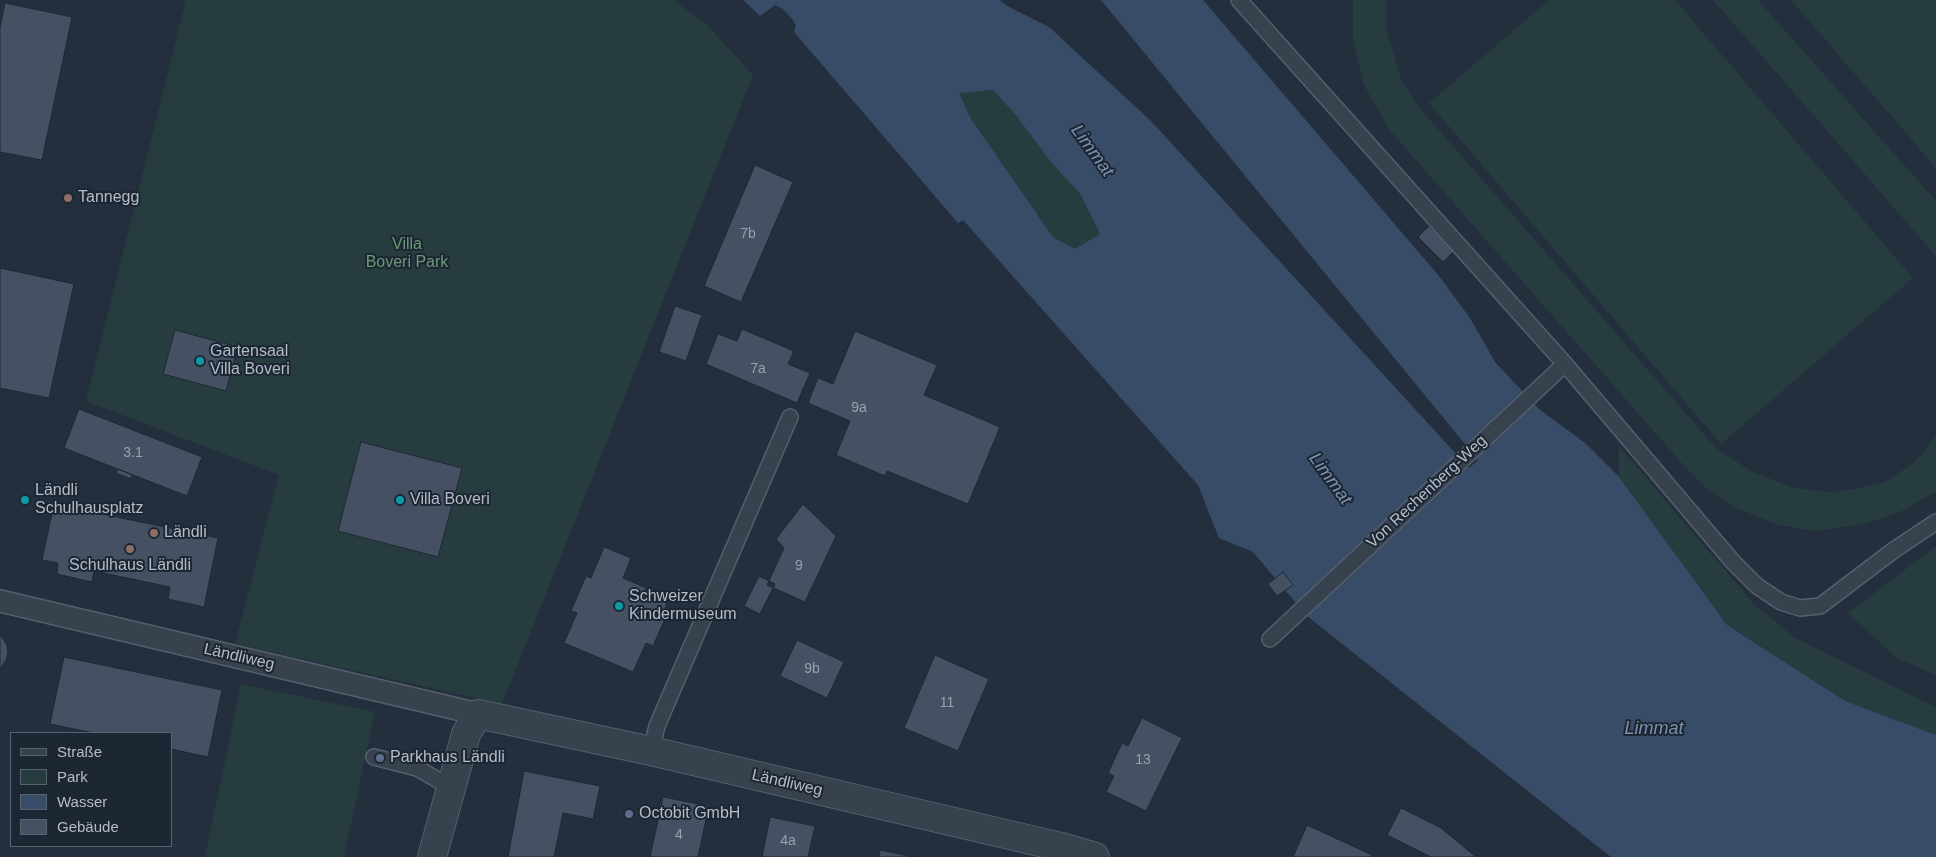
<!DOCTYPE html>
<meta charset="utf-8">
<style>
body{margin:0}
#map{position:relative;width:1936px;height:857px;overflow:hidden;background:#242f3e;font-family:Arial,sans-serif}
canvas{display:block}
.legend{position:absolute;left:10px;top:732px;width:162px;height:115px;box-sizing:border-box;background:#1d2633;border:1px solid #59626f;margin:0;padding:6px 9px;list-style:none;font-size:15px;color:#b4bcc9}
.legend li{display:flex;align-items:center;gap:10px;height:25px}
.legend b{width:25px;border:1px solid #59626f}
</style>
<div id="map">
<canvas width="1936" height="857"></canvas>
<ul class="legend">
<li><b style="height:6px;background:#38414e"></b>Straße</li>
<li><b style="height:14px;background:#263c3f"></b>Park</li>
<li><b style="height:14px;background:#394c67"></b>Wasser</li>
<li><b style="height:14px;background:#455162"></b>Gebäude</li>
</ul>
</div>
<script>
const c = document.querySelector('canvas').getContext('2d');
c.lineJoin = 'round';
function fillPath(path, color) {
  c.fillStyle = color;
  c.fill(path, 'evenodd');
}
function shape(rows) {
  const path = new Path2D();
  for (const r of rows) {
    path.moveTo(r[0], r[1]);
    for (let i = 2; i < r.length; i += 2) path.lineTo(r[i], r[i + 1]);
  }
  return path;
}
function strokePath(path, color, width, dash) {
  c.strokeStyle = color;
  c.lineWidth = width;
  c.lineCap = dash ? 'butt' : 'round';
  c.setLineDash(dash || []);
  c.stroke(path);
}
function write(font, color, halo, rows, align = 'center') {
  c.font = font + ' Arial,sans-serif';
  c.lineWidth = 4;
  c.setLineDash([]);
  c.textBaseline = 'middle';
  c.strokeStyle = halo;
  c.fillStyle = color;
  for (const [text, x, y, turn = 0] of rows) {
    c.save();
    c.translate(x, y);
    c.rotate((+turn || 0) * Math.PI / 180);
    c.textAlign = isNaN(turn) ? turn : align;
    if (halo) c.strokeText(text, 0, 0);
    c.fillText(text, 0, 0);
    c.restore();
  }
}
fillPath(shape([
 [186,0,674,0,707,25,753,75,502,704,235,644,279,475,86,401],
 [1353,0,1387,0,1386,27,1401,80,1418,106,1717,449,1751,471,1790,487,1833,493,1884,483,1915,462,1936,436,1936,492,1902,511,1865,524,1814,531,1775,524,1737,508,1705,487,1686,468,1388,128,1364,85,1353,41],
 [1549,0,1675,0,1913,278,1721,444,1429,103],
 [1713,0,1758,0,1936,201,1936,256],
 [1791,0,1936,0,1936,168],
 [993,90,1015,114,1051,162,1081,195,1100,234,1075,250,1053,237,971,119,959,93],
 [1619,446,1754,604,1795,638,1936,707,1936,735,1845,701,1727,625,1619,477],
 [1936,546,1936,675,1897,658,1848,613],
 [241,684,375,712,344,857,205,857]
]), '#263c3f');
fillPath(shape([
 [743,0,1000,0,1007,6,1049,27,1151,121,1469,468,1478,460,1101,0,1203,0,1439,276,1470,318,1495,362,1539,409,1585,443,1619,477,1727,625,1845,701,1936,735,1936,857,1611,857,1307,616,1253,552,1219,538,1198,485,963,220,958,223,794,32,796,26,793,20,783,9,775,5,760,16],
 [993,90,1015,114,1051,162,1081,195,1100,234,1075,249,1053,237,971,119,959,93]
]), '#394c67');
const building = shape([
 [5,3,72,17,42,160,0,152,0,28,5,3],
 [755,165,793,182,741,302,704,286,755,165],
 [1429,226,1454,251,1443,262,1418,237,1429,226],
 [0,268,74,284,49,398,0,388,0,268],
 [675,306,702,315,686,361,659,352,675,306],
 [742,329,794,351,788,364,810,373,797,403,706,364,718,334,737,341,742,329],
 [175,330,238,347,226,391,163,374,175,330],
 [855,331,937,365,924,395,1000,427,968,504,887,471,885,476,836,455,850,421,808,403,818,378,833,384,855,331],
 [79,409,202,457,187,496,64,448,79,409],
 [361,442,462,468,438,557,338,531,361,442],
 [118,469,132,475,131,479,116,473,118,469],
 [54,504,218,538,204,607,168,599,170,587,94,571,92,582,57,574,58,563,42,560,54,504],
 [803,504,836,536,805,602,767,585,784,548,776,539,803,504],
 [604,547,631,558,623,578,646,588,645,591,667,602,665,610,668,612,653,646,646,643,633,672,564,643,577,613,571,611,586,576,591,578,604,547],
 [1283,572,1293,585,1277,596,1268,584,1283,572],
 [759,576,775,584,760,614,744,606,759,576],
 [0,634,7,645,8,653,6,660,0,669,0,634],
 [797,640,844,662,827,698,780,676,797,640],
 [935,655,989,679,958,751,904,728,935,655],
 [64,657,222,690,208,757,171,749,171,733,94,733,50,724,64,657],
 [1142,718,1182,738,1146,811,1106,792,1114,776,1108,773,1122,743,1128,746,1142,718],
 [524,771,600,786,593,819,563,813,554,857,508,857,524,771],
 [663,797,709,806,698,857,650,857,663,797],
 [1401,808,1441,828,1476,857,1431,857,1387,835,1401,808],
 [770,817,815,826,808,857,762,857,770,817],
 [1307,825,1372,855,1371,857,1293,857,1307,825],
 [880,850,914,857,879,857,880,850]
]);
fillPath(building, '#455162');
strokePath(building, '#1f2835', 1);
const service = shape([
 [1239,0,1565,364,1733,562,1757,586,1781,602,1800,608,1820,606,1894,550,1936,522],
 [1270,639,1565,364],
 [651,751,657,726,790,417],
 [374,757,417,768,450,787]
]);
const pedestrian = shape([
 [0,601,478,714]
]);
const minor = shape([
 [432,857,466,734,478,714,651,751,1061,847,1095,857]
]);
strokePath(service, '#565f6c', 18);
strokePath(pedestrian, '#565f6c', 24);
strokePath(minor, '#565f6c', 30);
strokePath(service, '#38414e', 15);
strokePath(pedestrian, '#38414e', 21);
strokePath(minor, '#38414e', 28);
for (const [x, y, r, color] of [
 [68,198,5,"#8d6e63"],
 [200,361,5,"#0f9aa8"],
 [25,500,5,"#0f9aa8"],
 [400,500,5,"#0f9aa8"],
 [154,533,5,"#8d6e63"],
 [130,549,5,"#8d6e63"],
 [619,606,5,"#0f9aa8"],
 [380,758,5,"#5c6f8a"],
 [629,814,5,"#5c6f8a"]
]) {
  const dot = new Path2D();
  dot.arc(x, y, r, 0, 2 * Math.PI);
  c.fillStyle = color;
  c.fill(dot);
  strokePath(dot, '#1d2633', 2);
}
write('14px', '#98a1af', null, [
 ["7b",748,234],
 ["7a",758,369],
 ["9a",859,408],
 ["3.1",133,453],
 ["9",799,566],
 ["9b",812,669],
 ["11",947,703],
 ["13",1143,760],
 ["4",679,835],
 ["4a",788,841]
]);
write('16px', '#b4bcc9', '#1d2633', [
 ["Tannegg",78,198],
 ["Gartensaal",210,352],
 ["Villa Boveri",210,370],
 ["Ländli",35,491],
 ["Schulhausplatz",35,509],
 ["Villa Boveri",410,500],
 ["Ländli",164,533],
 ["Schulhaus Ländli",130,566,"center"],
 ["Schweizer",629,597],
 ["Kindermuseum",629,615],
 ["Parkhaus Ländli",390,758],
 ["Octobit GmbH",639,814]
], 'left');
write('16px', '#6b9a76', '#1d2633', [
 ["Villa",407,245],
 ["Boveri Park",407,263]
]);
write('16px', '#b4bcc9', '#1d2633', [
 ["Von Rechenberg-Weg",1427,492,-43],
 ["Ländliweg",239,657,13],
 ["Ländliweg",787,783,13]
]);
write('italic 18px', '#7c92b1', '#1d2633', [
 ["Limmat",1092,151,54],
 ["Limmat",1330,479,54],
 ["Limmat",1654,729]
]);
</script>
